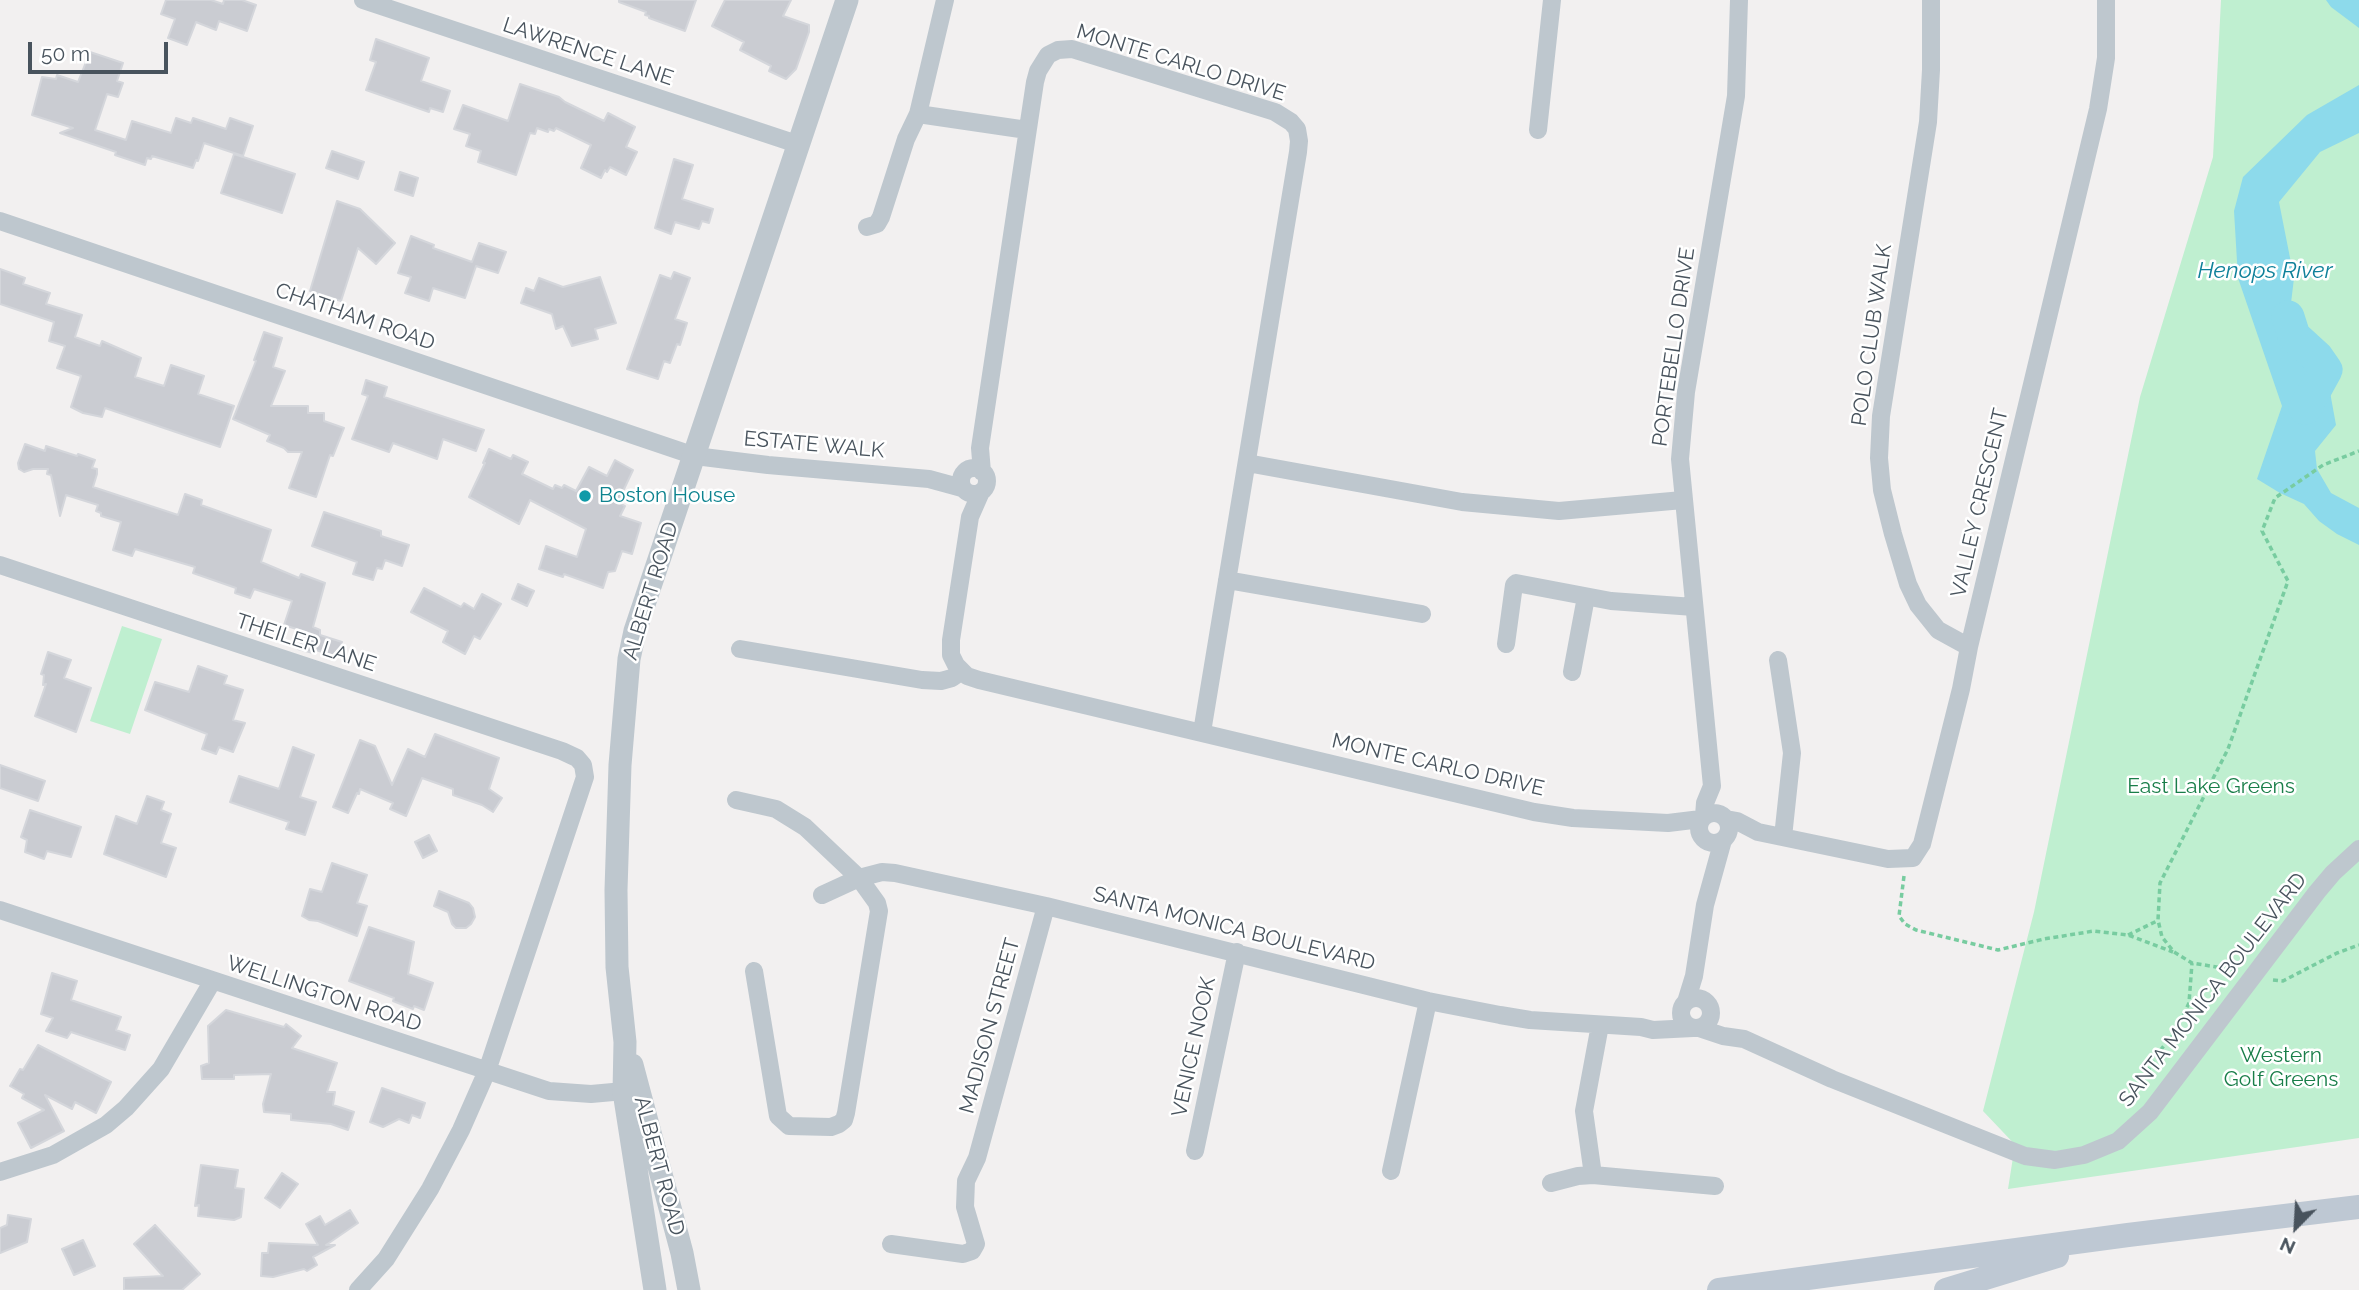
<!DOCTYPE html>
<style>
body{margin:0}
#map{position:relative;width:2359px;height:1290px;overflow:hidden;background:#f2f0f0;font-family:Raleway,sans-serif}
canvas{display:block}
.north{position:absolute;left:2261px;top:1192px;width:70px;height:70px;-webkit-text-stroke:5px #fff;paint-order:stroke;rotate:204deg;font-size:19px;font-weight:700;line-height:28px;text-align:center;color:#48535d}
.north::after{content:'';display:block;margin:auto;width:24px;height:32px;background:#48535d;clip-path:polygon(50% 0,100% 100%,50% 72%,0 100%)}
.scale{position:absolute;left:28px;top:42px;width:140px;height:32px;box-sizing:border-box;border:4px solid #48535d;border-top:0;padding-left:9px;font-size:21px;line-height:24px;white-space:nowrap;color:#48535d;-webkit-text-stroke:5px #fff;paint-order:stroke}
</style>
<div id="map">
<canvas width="2359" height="1290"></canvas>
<div class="north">N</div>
<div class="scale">50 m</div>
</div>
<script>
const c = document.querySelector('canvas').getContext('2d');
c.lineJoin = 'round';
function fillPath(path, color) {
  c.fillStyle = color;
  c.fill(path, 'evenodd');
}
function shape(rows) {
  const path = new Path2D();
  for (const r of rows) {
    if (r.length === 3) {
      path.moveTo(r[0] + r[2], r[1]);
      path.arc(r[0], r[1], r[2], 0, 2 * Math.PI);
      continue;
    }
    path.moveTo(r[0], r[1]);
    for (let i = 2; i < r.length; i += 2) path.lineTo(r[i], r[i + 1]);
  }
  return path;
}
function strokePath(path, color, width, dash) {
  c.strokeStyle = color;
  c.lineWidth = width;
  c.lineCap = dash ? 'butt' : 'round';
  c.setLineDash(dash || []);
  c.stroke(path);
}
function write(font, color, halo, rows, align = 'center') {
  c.font = font + ' Raleway,sans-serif';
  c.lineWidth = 5;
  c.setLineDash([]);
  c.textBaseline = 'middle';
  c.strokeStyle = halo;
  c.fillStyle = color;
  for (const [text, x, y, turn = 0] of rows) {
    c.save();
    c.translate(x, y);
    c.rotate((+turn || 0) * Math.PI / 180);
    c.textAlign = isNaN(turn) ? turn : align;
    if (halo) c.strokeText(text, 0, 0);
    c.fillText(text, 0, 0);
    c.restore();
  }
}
fillPath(shape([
 [2221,0,2359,0,2359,1138,2008,1189,2014,1151,2021,1151,1983,1111,2034,912,2140,397,2213,157],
 [122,626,162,639,130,734,90,721]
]), '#bfefd0');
fillPath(shape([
 [2326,0,2359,0,2359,28,2331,7],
 [2359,85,2359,133,2320,152,2279,202,2294,278,2289,320,2326,370,2336,425,2315,451,2317,469,2331,493,2359,508,2359,545,2337,534,2319,521,2304,504,2280,493,2257,479,2282,406,2238,278,2234,211,2243,177,2307,115]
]), '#8ddaeb');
strokePath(shape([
 [2288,317,2294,336,2317,357,2326,370,2305,408]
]), '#8ddaeb', 33);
const building = shape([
 [166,0,211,0,223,4,224,0,242,0,256,5,247,31,219,21,216,30,196,22,187,45,168,38,175,19,161,14,166,0],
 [619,0,696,0,685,31,649,18,649,16,645,15,646,12,619,2,619,0],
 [725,0,791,0,783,16,809,25,809,32,796,69,786,79,769,71,771,66,740,50,744,42,712,26,725,0],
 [376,39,429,58,421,81,450,91,443,112,430,108,429,112,366,90,376,62,370,60,376,39],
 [90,52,123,63,117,81,123,83,118,97,107,94,95,130,126,140,132,121,171,133,176,118,191,123,193,118,226,129,230,118,253,126,243,156,204,143,198,161,196,160,193,168,152,156,151,159,147,158,145,165,115,155,116,152,60,133,73,128,32,115,42,77,56,79,57,75,78,82,90,52],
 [520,84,559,97,565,102,604,121,608,113,635,127,626,147,637,152,626,175,610,167,607,172,605,170,601,178,581,168,591,145,556,128,554,131,549,129,548,132,537,128,535,134,530,133,516,175,478,162,481,151,466,146,470,134,454,129,463,105,508,121,520,84],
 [332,151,364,162,358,179,326,168,332,151],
 [234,154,295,174,282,213,221,193,234,154],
 [674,159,693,165,682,199,713,209,709,223,702,221,699,229,675,222,671,234,655,228,674,159],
 [400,172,418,178,413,196,395,190,400,172],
 [337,201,360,209,395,243,376,264,358,248,341,301,310,291,337,201],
 [411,236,434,245,433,248,472,262,479,243,506,252,498,273,476,266,465,298,433,288,429,301,405,293,411,277,398,273,411,236],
 [0,269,25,278,23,284,50,293,46,304,82,315,75,337,100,346,102,341,141,358,135,377,164,386,171,365,204,376,198,394,234,406,220,447,105,408,102,417,83,413,71,407,81,376,57,368,65,346,49,341,54,322,0,304,0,269],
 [674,272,690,278,675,319,687,323,680,345,677,344,670,363,664,361,658,379,627,369,660,275,671,279,674,272],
 [600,277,616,323,595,329,598,339,572,346,563,326,556,329,552,314,521,303,526,288,534,291,539,278,563,287,600,277],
 [264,332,282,338,273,367,285,371,271,406,308,406,308,413,324,413,324,421,344,428,333,456,330,455,316,497,289,488,302,452,288,452,284,448,267,441,270,435,233,419,256,361,254,360,264,332],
 [366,380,387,387,384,397,484,430,476,451,443,439,437,459,393,443,389,452,352,439,368,396,362,394,366,380],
 [25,444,45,451,46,446,77,456,78,454,95,460,92,468,97,469,97,474,93,487,178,515,185,494,202,500,201,505,271,530,261,562,299,578,301,574,325,583,313,627,320,630,320,635,342,642,337,657,316,650,313,653,298,649,306,632,284,625,292,601,254,589,250,598,235,593,236,588,193,573,195,567,135,549,132,556,113,550,121,522,101,516,101,513,96,511,98,505,66,495,60,516,51,475,47,474,48,469,33,469,24,472,19,469,18,463,25,444],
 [489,449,511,459,513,455,528,462,522,474,553,489,555,485,562,488,564,485,576,491,589,467,607,476,615,460,633,470,618,502,625,506,620,516,641,523,632,554,622,551,615,571,608,572,603,588,564,574,563,577,539,569,546,546,577,557,586,529,530,500,519,524,469,497,485,463,483,463,489,449],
 [324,512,381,531,381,536,409,545,402,566,385,560,382,569,377,568,373,580,353,574,357,562,312,546,324,512],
 [518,584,534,591,527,606,512,599,518,584],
 [424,588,461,607,464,603,474,609,482,594,501,604,480,639,474,636,465,654,443,642,448,631,411,612,424,588],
 [48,652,71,660,64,678,91,688,76,732,35,716,46,684,43,685,44,675,41,674,48,652],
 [198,666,227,676,224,684,243,690,233,720,245,723,233,752,219,747,216,754,202,749,207,734,145,710,155,682,189,692,198,666],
 [435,734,499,758,489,789,502,798,493,812,482,805,453,795,453,789,422,778,406,816,390,809,393,803,360,789,359,794,357,793,348,813,333,807,360,740,375,746,392,785,408,749,425,757,435,734],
 [293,747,314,755,300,797,316,802,305,835,286,829,289,822,230,802,239,776,279,789,293,747],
 [0,765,45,781,38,801,0,788,0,765],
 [147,796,164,802,161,810,171,814,161,843,176,848,166,877,104,854,116,816,137,824,147,796],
 [30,810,81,827,71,857,47,851,44,859,25,852,27,840,21,837,30,810],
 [429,835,437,851,423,858,415,842,429,835],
 [332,863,367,875,357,903,367,906,357,936,318,921,309,920,302,916,310,889,322,892,332,863],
 [439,891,469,903,473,908,475,917,471,924,466,928,456,928,452,924,448,912,434,906,439,891],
 [369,927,414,942,408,974,433,983,424,1010,414,1006,413,1009,393,1001,394,998,349,981,369,927],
 [52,973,77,981,71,1000,121,1017,116,1030,130,1035,125,1050,71,1032,67,1038,46,1031,53,1018,41,1014,52,973],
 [226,1010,284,1027,286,1024,301,1036,292,1048,337,1063,327,1092,335,1092,333,1105,354,1112,348,1130,331,1124,291,1120,291,1114,264,1112,263,1104,271,1074,234,1075,234,1079,202,1079,201,1066,209,1063,208,1026,226,1010],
 [38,1045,111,1082,96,1113,75,1102,72,1109,45,1095,64,1131,31,1148,18,1123,44,1110,22,1098,24,1094,10,1086,20,1069,23,1070,38,1045],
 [382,1088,425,1103,420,1118,412,1115,409,1123,399,1119,383,1127,370,1122,382,1088],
 [201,1165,238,1170,235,1188,244,1189,241,1217,234,1220,198,1216,199,1205,195,1206,201,1165],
 [282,1173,298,1184,280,1208,265,1198,282,1173],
 [350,1210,358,1223,326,1245,335,1245,313,1257,317,1265,307,1271,304,1269,273,1277,261,1276,262,1253,268,1253,269,1243,318,1245,306,1224,320,1216,325,1225,350,1210],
 [8,1215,31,1219,27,1242,0,1253,0,1228,7,1225,8,1215],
 [155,1225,200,1274,182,1290,124,1290,124,1278,163,1276,134,1244,155,1225],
 [83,1240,95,1266,74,1275,62,1249,83,1240]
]);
fillPath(building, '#caccd2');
strokePath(building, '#d4d6db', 2);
strokePath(shape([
 [1904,876,1899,916,1905,924,1916,930,1998,950,2044,939,2094,931,2128,935,2173,952],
 [2128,935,2157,921],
 [2235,970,2192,963,2174,952,2162,937,2158,920,2160,883,2228,749,2288,581,2262,531,2275,498,2323,465,2359,451],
 [2273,980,2283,981,2337,953,2359,945],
 [2139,1087,2158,1053,2174,1034,2189,1003,2192,963]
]), '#78cca0', 3.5, [5, 3.5]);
strokePath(shape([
 [363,0,800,145],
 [1931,0,1931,70,1928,122,1881,416,1879,458,1882,490,1893,534,1908,584,1918,605,1938,630,1969,647],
 [918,114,1027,130],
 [1538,130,1552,0],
 [0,221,695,456,768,465,929,479,962,488],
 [867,227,877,224,881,217,906,139,918,114,945,0],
 [1247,463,1462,502,1559,511,1683,500],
 [974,481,13],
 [982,472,980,448,1035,82,1038,71,1048,55,1058,50,1072,49,1275,112,1291,122,1297,129,1299,141,1298,152,1202,732],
 [981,492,970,517,951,640,951,655,956,665,967,676,979,680,1534,812,1573,818,1668,823,1701,819],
 [0,565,562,751,577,758,583,765,585,777,487,1071,461,1130,430,1189,386,1259,358,1290],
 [1227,580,1422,614],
 [1506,644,1514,585,1516,583,1611,601,1694,607],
 [740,649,922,680,941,681,952,678,962,671],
 [1778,660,1792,753,1783,837],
 [1572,672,1586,597],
 [736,800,776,809,805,827,859,878,877,903,879,911,846,1113,844,1120,839,1124,831,1127,789,1126,778,1116,754,971],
 [1714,828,15],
 [1704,816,1705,803,1712,786,1680,459,1686,392,1736,96,1739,0],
 [1726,819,1737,821,1758,832,1888,859,1913,858,1922,844,1961,689,1969,647,2098,109,2106,58,2106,0],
 [822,895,859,878,882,872,895,873,1046,906,1428,1001,1500,1015,1530,1020,1641,1027,1653,1030,1693,1028],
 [0,910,549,1091,591,1094,635,1090],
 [1696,1013,15],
 [1686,1002,1694,976,1705,905,1723,840],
 [1699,1028,1723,1036,1744,1039,1832,1079,2025,1156,2055,1160,2084,1155,2118,1141,2150,1112,2317,892,2333,873,2359,849],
 [1195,1151,1237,952],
 [1391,1171,1428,1001],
 [0,1172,53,1155,106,1125,126,1108,161,1069,212,982],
 [1593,1175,1584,1111,1600,1025],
 [1551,1183,1578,1176,1593,1175,1715,1186],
 [891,1244,963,1254,972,1251,976,1244,965,1207,966,1181,977,1158,1046,906]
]), '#bec7ce', 18);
strokePath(shape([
 [632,1065,682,1253,689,1290],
 [655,1290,624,1092,625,1042,617,967,616,890,620,765,629,659,635,631,847,0]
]), '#bec7ce', 23);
strokePath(shape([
 [1719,1290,2128,1235,2359,1207],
 [1946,1290,2057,1256]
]), '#bec8d3', 24);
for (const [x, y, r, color] of [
 [585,496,7,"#0f9aa8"]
]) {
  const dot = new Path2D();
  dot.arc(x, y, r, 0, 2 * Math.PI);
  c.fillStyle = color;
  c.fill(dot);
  strokePath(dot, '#fff', 2.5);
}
write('21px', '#48535d', '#fff', [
 ["LAWRENCE LANE",588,52,18],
 ["MONTE CARLO DRIVE",1181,63,17],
 ["CHATHAM ROAD",355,317,19],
 ["POLO CLUB WALK",1872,335,-82],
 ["PORTEBELLO DRIVE",1674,347,-82],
 ["ESTATE WALK",814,445,5],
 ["VALLEY CRESCENT",1980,503,-77],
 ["ALBERT ROAD",651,591,-73],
 ["THEILER LANE",306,643,18],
 ["MONTE CARLO DRIVE",1438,765,13],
 ["SANTA MONICA BOULEVARD",1234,929,14],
 ["SANTA MONICA BOULEVARD",2213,990,-52],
 ["WELLINGTON ROAD",324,994,18],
 ["MADISON STREET",990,1026,-75],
 ["VENICE NOOK",1194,1047,-78],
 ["ALBERT ROAD",659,1166,75]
]);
write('21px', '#0d838f', '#fff', [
 ["Boston House",599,496]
], 'left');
write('21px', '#197e49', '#fff', [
 ["East Lake Greens",2211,787],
 ["Western",2281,1056],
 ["Golf Greens",2281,1080]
]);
write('italic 23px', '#0f819a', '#fff', [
 ["Henops River",2265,271]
]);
</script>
